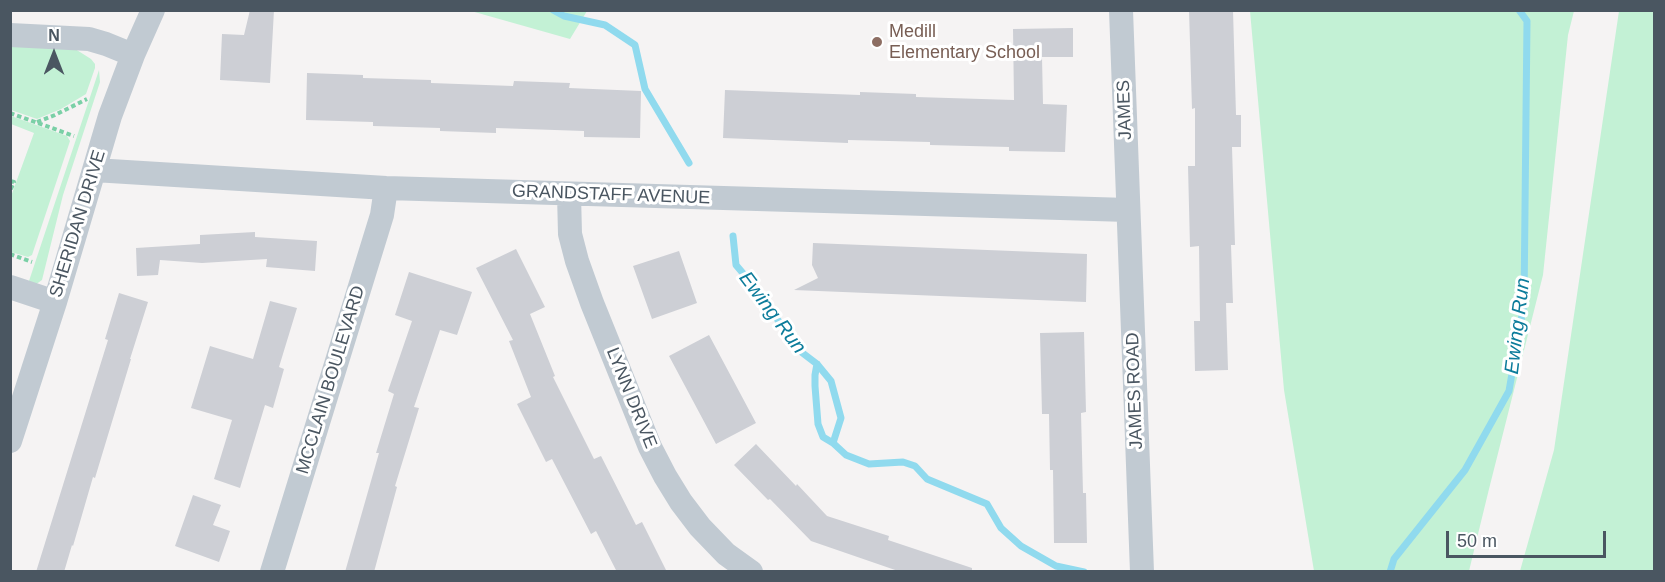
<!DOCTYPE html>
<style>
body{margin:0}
#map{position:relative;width:1665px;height:582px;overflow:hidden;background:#f5f3f3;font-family:Helvetica,sans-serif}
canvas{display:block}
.frame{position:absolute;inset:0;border:12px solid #4a5661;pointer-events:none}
.north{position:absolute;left:24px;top:24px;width:60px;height:60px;-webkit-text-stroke:4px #fff;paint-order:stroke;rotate:0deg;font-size:16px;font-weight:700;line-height:24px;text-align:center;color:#4a5661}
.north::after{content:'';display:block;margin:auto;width:21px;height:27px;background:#4a5661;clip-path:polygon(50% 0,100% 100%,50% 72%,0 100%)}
.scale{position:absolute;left:1446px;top:531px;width:160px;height:27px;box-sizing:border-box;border:3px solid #4a5661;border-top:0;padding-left:8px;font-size:18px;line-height:21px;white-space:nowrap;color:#4a5661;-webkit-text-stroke:4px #fff;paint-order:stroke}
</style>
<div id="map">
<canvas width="1665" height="582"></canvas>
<div class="frame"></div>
<div class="north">N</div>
<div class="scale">50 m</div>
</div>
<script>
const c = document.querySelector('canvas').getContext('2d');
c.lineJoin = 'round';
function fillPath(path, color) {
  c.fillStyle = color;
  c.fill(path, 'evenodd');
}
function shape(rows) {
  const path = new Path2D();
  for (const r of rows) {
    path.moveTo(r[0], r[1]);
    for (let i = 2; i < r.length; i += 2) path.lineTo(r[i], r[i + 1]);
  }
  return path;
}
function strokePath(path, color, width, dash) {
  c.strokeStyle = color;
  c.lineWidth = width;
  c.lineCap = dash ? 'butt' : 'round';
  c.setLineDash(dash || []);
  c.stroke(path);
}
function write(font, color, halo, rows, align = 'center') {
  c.font = font + ' Helvetica,sans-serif';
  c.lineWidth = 6;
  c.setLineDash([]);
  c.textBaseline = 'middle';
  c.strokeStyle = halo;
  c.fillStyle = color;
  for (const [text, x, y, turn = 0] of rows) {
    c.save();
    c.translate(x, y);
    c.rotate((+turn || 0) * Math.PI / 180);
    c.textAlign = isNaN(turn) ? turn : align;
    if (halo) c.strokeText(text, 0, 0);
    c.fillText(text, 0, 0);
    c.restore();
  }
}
fillPath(shape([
 [471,11,587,11,570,39],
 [1250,11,1574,11,1568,35,1543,275,1489,489,1469,571,1314,571,1284,390],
 [1619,11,1654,11,1654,571,1520,571,1554,450],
 [10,43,72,47,91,59,95,64,95,68,86,94,61,109,37,119,11,110],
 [99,70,100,82,63,195,42,280,35,285,28,284],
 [11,116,67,136,70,141,32,255,28,257,11,252,10,199,34,133,11,124]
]), '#c3f1d5');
strokePath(shape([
 [553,10,564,16,605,25,635,45,645,89,689,163],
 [733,236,736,265,763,297,796,348,817,364,831,381,841,418,833,443,846,455,869,464,903,462,915,466,927,479,987,504,1001,528,1021,546,1056,566,1084,572],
 [817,364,815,375,815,386,818,424,823,437,833,443],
 [1390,572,1394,559,1465,470,1509,391,1524,303,1527,21,1519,10]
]), '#90daee', 7);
fillPath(shape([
 [250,10,274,10,270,83,220,80,222,34,244,35],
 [1189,10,1233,10,1236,115,1241,115,1241,147,1232,147,1235,245,1231,245,1233,303,1226,303,1228,370,1195,371,1194,321,1200,321,1199,246,1190,247,1188,166,1195,166,1195,108,1192,109],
 [1073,28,1073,57,1042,57,1043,104,1067,105,1065,152,1009,151,1009,147,930,145,930,142,848,140,848,143,723,138,725,90,860,95,860,92,916,94,916,97,1014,100,1013,29],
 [307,73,363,75,363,78,431,80,431,83,513,86,514,81,570,83,569,88,641,91,640,138,584,137,584,131,496,128,496,133,440,131,440,128,373,126,373,122,306,120],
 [255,232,255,237,317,241,315,271,266,267,267,259,202,263,160,260,158,275,137,276,136,248,200,244,200,235],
 [813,243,1087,254,1086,302,794,290,818,278,812,265],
 [516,249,545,307,530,314,555,376,553,377,594,459,601,456,636,525,642,522,667,572,617,572,596,531,591,534,552,459,546,462,517,404,531,397,509,341,513,340,476,268],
 [679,251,697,303,652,319,633,266],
 [409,272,472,292,457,335,440,330,414,407,419,408,395,486,397,487,374,572,345,572,379,453,376,453,394,394,388,391,412,321,395,315],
 [119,293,148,302,130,359,131,359,95,478,93,477,73,546,72,545,64,572,36,572,108,340,105,339],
 [270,301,297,308,279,367,284,369,273,408,265,405,240,488,214,479,232,420,191,408,210,346,253,359],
 [1084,332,1086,412,1081,413,1083,493,1086,493,1087,543,1054,543,1053,470,1050,470,1049,414,1042,414,1040,333],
 [709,335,756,423,716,444,669,356],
 [756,444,796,486,797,484,827,516,889,536,888,540,972,568,972,572,901,572,811,541,770,499,768,500,734,465],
 [193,495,221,505,213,525,230,531,219,562,175,546]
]), '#cdcfd5');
strokePath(shape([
 [10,113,74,136],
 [37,122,55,115,87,99],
 [10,181,14,182,10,191],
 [10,254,32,262]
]), '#7ad0a6', 4, [4.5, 3]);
strokePath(shape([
 [1121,10,1142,572],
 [10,35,89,39,106,44,133,55],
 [94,170,386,188,1128,210],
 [569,194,570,234,577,261,592,303,650,447,665,476,681,502,700,527,726,554,751,572],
 [10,287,55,302],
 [10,441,55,302,110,116,133,55,153,10],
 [272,572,382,215,386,188]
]), '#c1cad2', 24);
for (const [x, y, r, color] of [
 [877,42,6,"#8d6e63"]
]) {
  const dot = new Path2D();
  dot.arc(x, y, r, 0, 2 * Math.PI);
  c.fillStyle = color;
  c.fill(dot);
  strokePath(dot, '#fff', 2);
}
write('18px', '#785e54', '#fff', [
 ["Medill",889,32],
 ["Elementary School",889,53]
], 'left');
write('18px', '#4a5661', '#fff', [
 ["JAMES",1125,110,-92],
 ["GRANDSTAFF AVENUE",611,195,2],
 ["SHERIDAN DRIVE",78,224,-73],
 ["MCCLAIN BOULEVARD",331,380,-73],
 ["JAMES ROAD",1135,391,-92],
 ["LYNN DRIVE",631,398,68]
]);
write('italic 20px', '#0c7c9b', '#fff', [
 ["Ewing Run",772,313,53],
 ["Ewing Run",1518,326,-83]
]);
</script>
